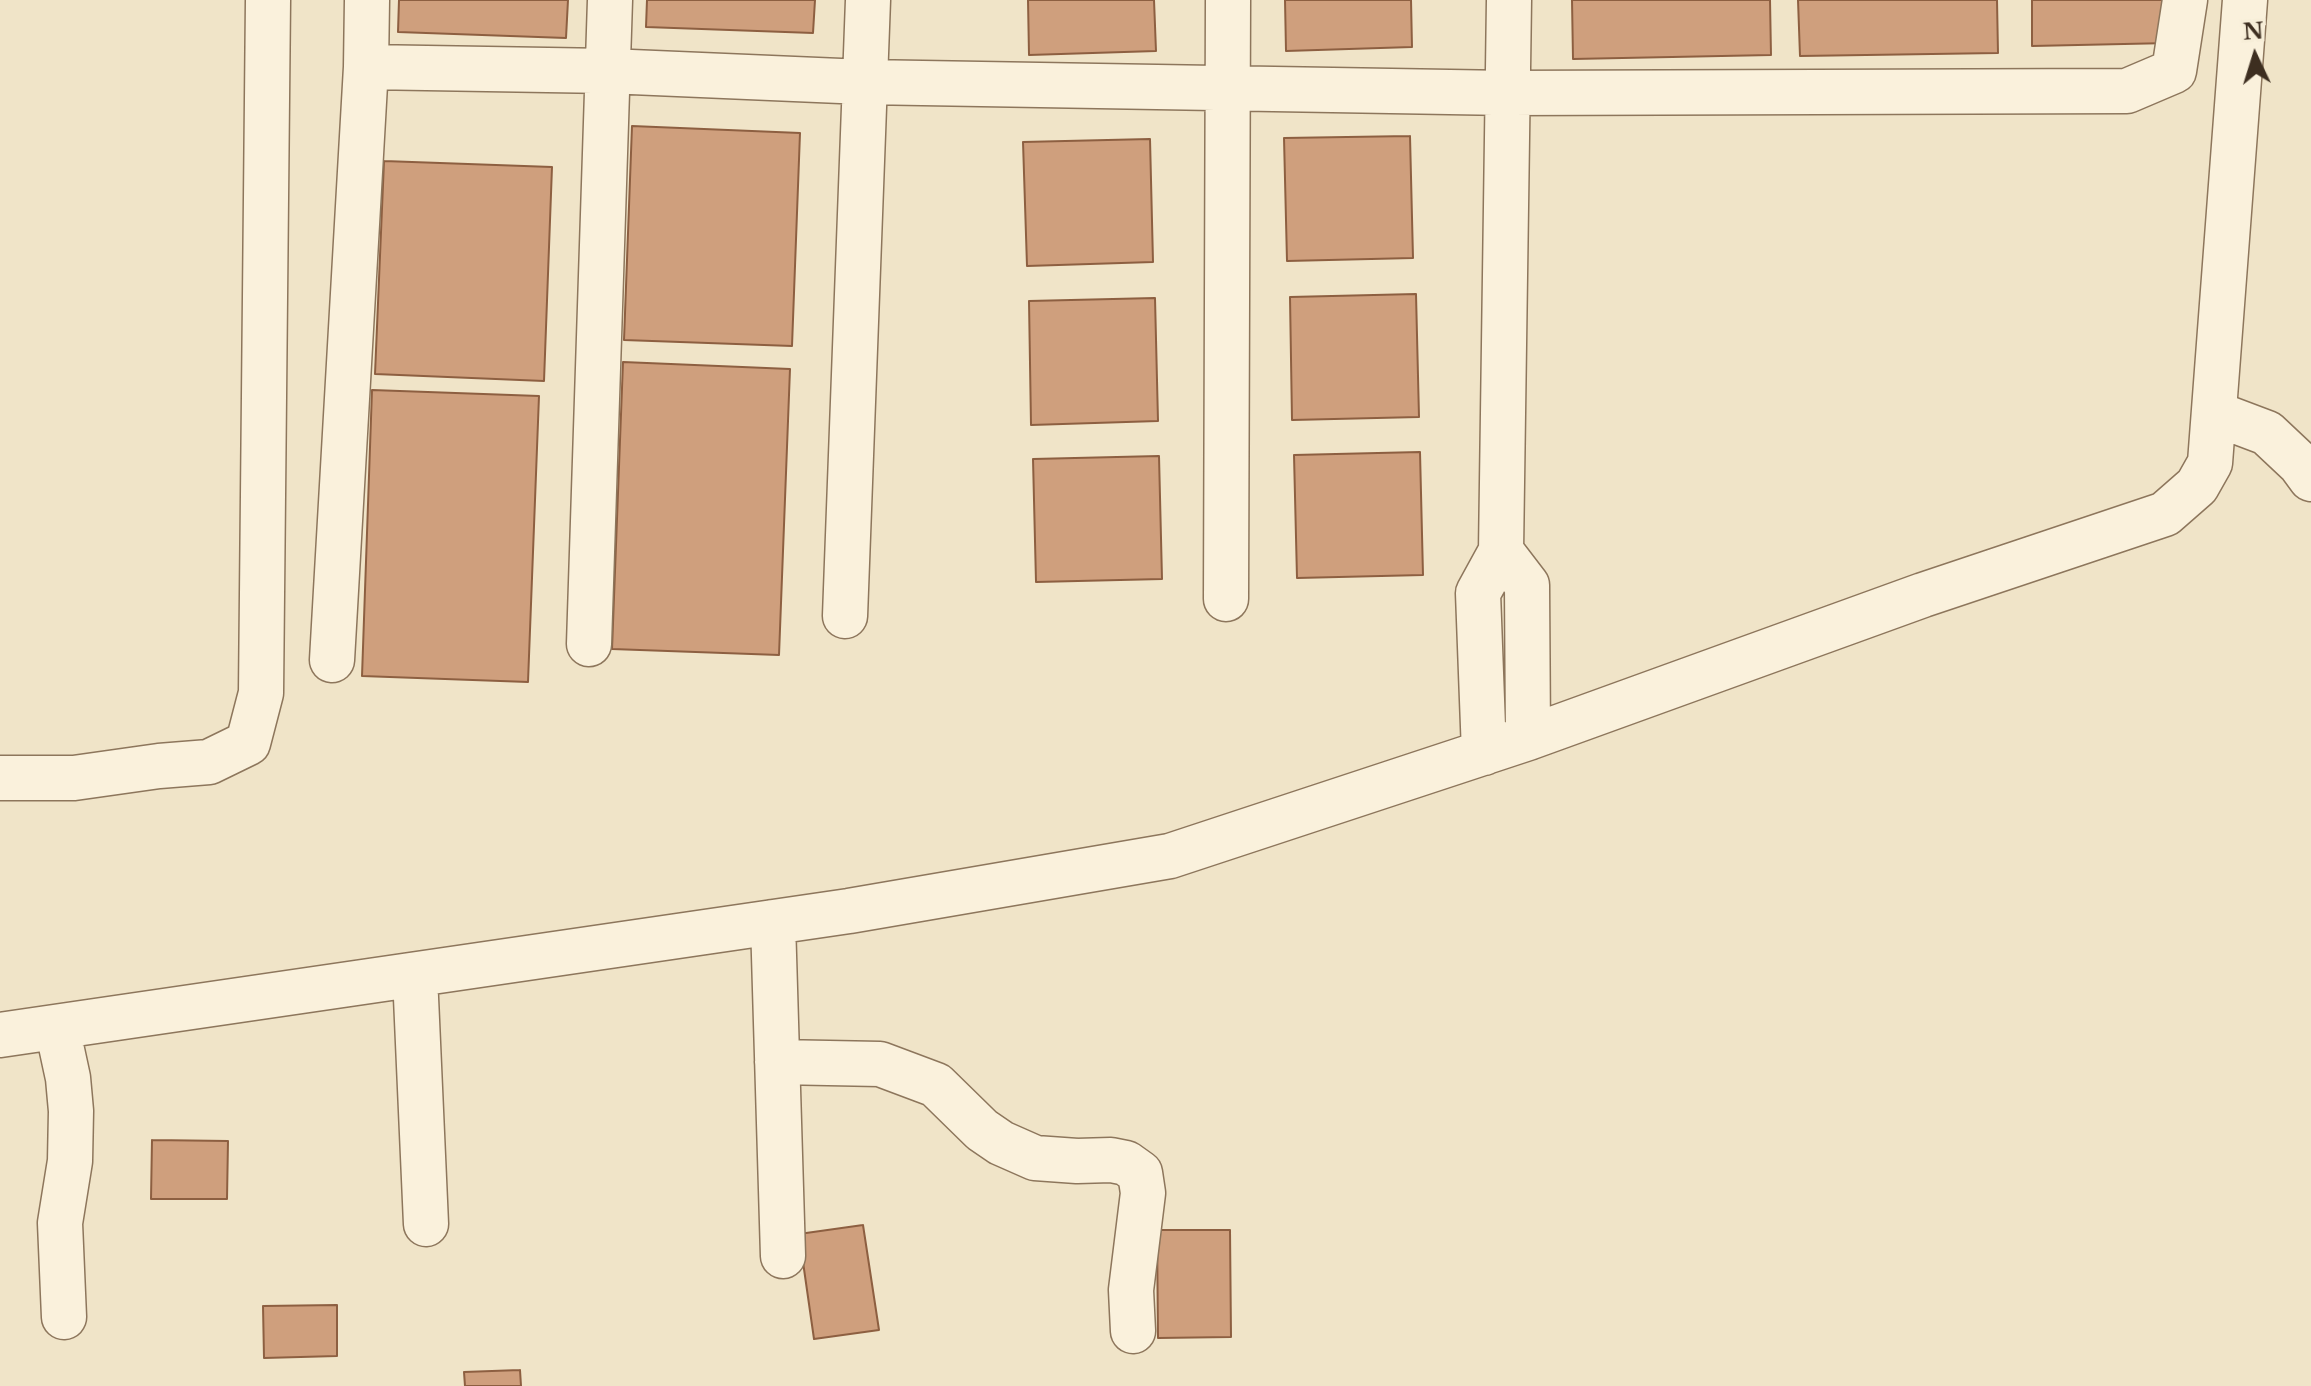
<!DOCTYPE html>
<style>
body{margin:0}
#map{position:relative;width:2311px;height:1386px;overflow:hidden;background:#f0e4c8;font-family:"Libre Baskerville",serif}
canvas{display:block}
.north{position:absolute;left:2215px;top:16px;width:80px;height:80px;-webkit-text-stroke:6px #f7eed8;paint-order:stroke;rotate:356deg;font-size:22px;font-weight:700;line-height:32px;text-align:center;color:#3d2e20}
.north::after{content:'';display:block;margin:auto;width:28px;height:36px;background:#3d2e20;clip-path:polygon(50% 0,100% 100%,50% 72%,0 100%)}
</style>
<div id="map">
<canvas width="2311" height="1386"></canvas>
<div class="north">N</div>
</div>
<script>
const c = document.querySelector('canvas').getContext('2d');
c.lineJoin = 'round';
function fillPath(path, color) {
  c.fillStyle = color;
  c.fill(path, 'evenodd');
}
function shape(rows) {
  const path = new Path2D();
  for (const r of rows) {
    path.moveTo(r[0], r[1]);
    for (let i = 2; i < r.length; i += 2) path.lineTo(r[i], r[i + 1]);
  }
  return path;
}
function strokePath(path, color, width, dash) {
  c.strokeStyle = color;
  c.lineWidth = width;
  c.lineCap = dash ? 'butt' : 'round';
  c.setLineDash(dash || []);
  c.stroke(path);
}
const building = shape([
 [399,0,568,0,566,38,398,32,399,0],
 [647,0,815,0,813,33,646,27,647,0],
 [1028,0,1154,0,1156,51,1029,55,1028,0],
 [1285,0,1411,0,1412,47,1286,51,1285,0],
 [1572,0,1770,0,1771,55,1573,59,1572,0],
 [1798,0,1997,0,1998,53,1800,56,1798,0],
 [2032,0,2169,0,2170,43,2032,46,2032,0],
 [632,126,800,133,792,346,624,340,632,126],
 [1410,136,1413,258,1287,261,1284,138,1410,136],
 [1150,139,1153,262,1027,266,1023,142,1150,139],
 [384,161,552,167,544,381,375,374,384,161],
 [1416,294,1419,417,1292,420,1290,297,1416,294],
 [1155,298,1158,421,1031,425,1029,301,1155,298],
 [623,362,790,369,779,655,612,649,623,362],
 [372,390,539,396,528,682,362,676,372,390],
 [1420,452,1423,575,1297,578,1294,455,1420,452],
 [1159,456,1162,579,1036,582,1033,459,1159,456],
 [152,1140,228,1141,227,1199,151,1199,152,1140],
 [863,1225,879,1330,814,1339,799,1234,863,1225],
 [1157,1230,1230,1230,1231,1337,1158,1338,1157,1230],
 [337,1305,337,1356,264,1358,263,1306,337,1305],
 [520,1370,521,1386,465,1386,464,1372,520,1370]
]);
fillPath(building, '#cf9f7d');
strokePath(building, '#8d5f41', 2);
const minor = shape([
 [367,0,366,67,608,71,864,82,1508,93,2127,91,2174,71,2185,0],
 [2214,413,2267,433,2300,464,2311,479],
 [1501,551,1527,585,1528,738],
 [1226,599,1228,0],
 [845,616,868,0],
 [589,644,610,0],
 [332,660,366,67],
 [1484,753,1478,593,1501,551,1509,0],
 [0,778,74,778,159,766,209,762,248,743,261,693,268,0],
 [773,922,783,1256],
 [415,975,426,1224],
 [57,1027,68,1078,71,1111,70,1161,60,1223,64,1317],
 [0,1035,849,911,1170,856,1528,738,1923,595,2165,514,2197,486,2210,463,2245,0],
 [777,1062,880,1064,936,1085,982,1130,1001,1143,1035,1158,1077,1161,1111,1160,1126,1163,1140,1173,1143,1193,1131,1290,1133,1331]
]);
strokePath(minor, '#8d765c', 47);
strokePath(minor, '#faf1dc', 44);
</script>
